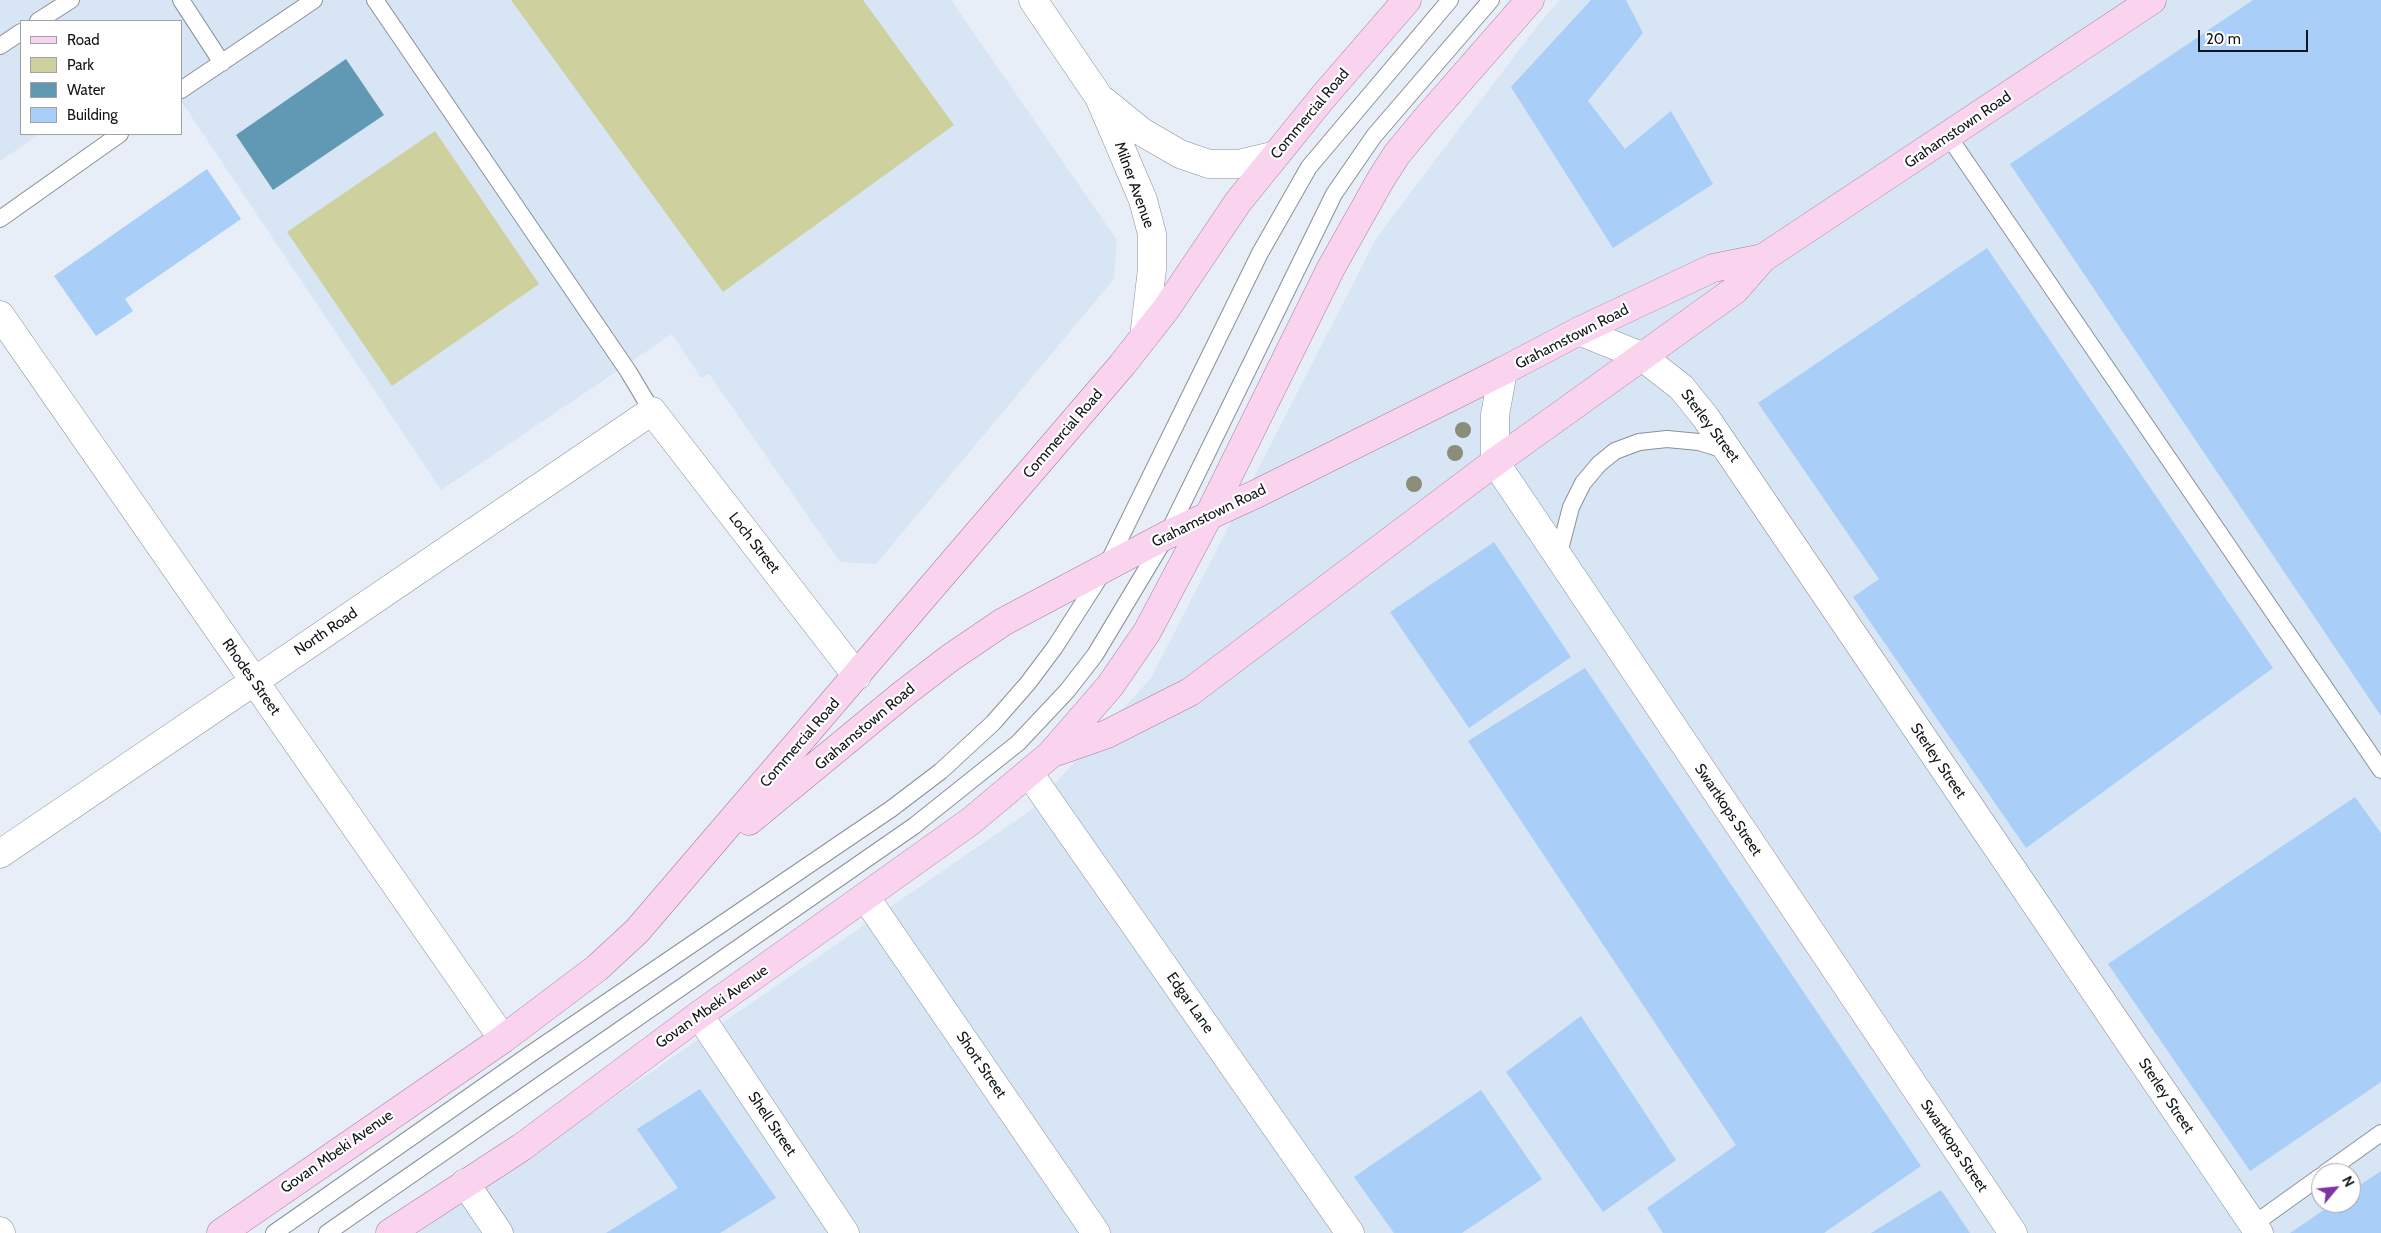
<!DOCTYPE html>
<style>
body{margin:0}
#map{position:relative;width:2381px;height:1233px;overflow:hidden;background:#e7eef7;font-family:Cabin,sans-serif}
canvas{display:block}
.legend{position:absolute;left:20px;top:20px;width:162px;height:115px;box-sizing:border-box;background:#fff;border:1px solid #a1a1a3;margin:0;padding:6px 9px;list-style:none;font-size:15px;color:#131518}
.legend li{display:flex;align-items:center;gap:10px;height:25px}
.legend b{width:25px;border:1px solid #a1a1a3}
.north{position:absolute;left:2311px;top:1163px;width:50px;height:50px;box-sizing:border-box;background:#fff;border:1px solid #a1a1a3;border-radius:50%;rotate:62deg;font-size:14px;font-weight:700;line-height:20px;text-align:center;color:#131518}
.north::after{content:'';display:block;margin:auto;width:18px;height:22px;background:#7d33a6;clip-path:polygon(50% 0,100% 100%,50% 72%,0 100%)}
.scale{position:absolute;left:2198px;top:30px;width:110px;height:22px;box-sizing:border-box;border:2px solid #131518;border-top:0;padding-left:6px;font-size:15px;line-height:18px;white-space:nowrap;color:#131518;-webkit-text-stroke:4px #fff;paint-order:stroke}
</style>
<div id="map">
<canvas width="2381" height="1233"></canvas>
<ul class="legend">
<li><b style="height:6px;background:#fad4ef"></b>Road</li>
<li><b style="height:14px;background:#ced19e"></b>Park</li>
<li><b style="height:14px;background:#6199b4"></b>Water</li>
<li><b style="height:14px;background:#a9cef8"></b>Building</li>
</ul>
<div class="north">N</div>
<div class="scale">20 m</div>
</div>
<script>
const c = document.querySelector('canvas').getContext('2d');
c.lineJoin = 'round';
function fillPath(path, color) {
  c.fillStyle = color;
  c.fill(path, 'evenodd');
}
function shape(rows) {
  const path = new Path2D();
  for (const r of rows) {
    path.moveTo(r[0], r[1]);
    for (let i = 2; i < r.length; i += 2) path.lineTo(r[i], r[i + 1]);
  }
  return path;
}
function strokePath(path, color, width, dash) {
  c.strokeStyle = color;
  c.lineWidth = width;
  c.lineCap = dash ? 'butt' : 'round';
  c.setLineDash(dash || []);
  c.stroke(path);
}
function write(font, color, halo, rows, align = 'center') {
  c.font = font + ' Cabin,sans-serif';
  c.lineWidth = 4.5;
  c.setLineDash([]);
  c.textBaseline = 'middle';
  c.strokeStyle = halo;
  c.fillStyle = color;
  for (const [text, x, y, turn = 0] of rows) {
    c.save();
    c.translate(x, y);
    c.rotate((+turn || 0) * Math.PI / 180);
    c.textAlign = isNaN(turn) ? turn : align;
    if (halo) c.strokeText(text, 0, 0);
    c.fillText(text, 0, 0);
    c.restore();
  }
}
fillPath(shape([
 [0,0,951,0,1117,240,1114,279,876,564,840,562,709,374,701,378,672,334,441,490,181,101,181,21,21,21,21,134,40,134,0,161],
 [1560,0,2381,0,2381,1233,418,1233,1031,810,1151,678,1377,237,1538,25],
 [2321,1173,2351,1173,2351,1203,2321,1203]
]), '#d8e5f4');
fillPath(shape([
 [511,0,863,0,954,125,723,292],
 [435,131,539,284,392,386,287,232]
]), '#ced19e');
fillPath(shape([
 [346,59,384,115,273,190,236,135]
]), '#6199b4');
fillPath(shape([
 [1591,0,1626,0,1643,33,1588,101,1625,149,1671,111,1713,184,1613,248,1511,87],
 [2253,0,2381,0,2381,716,2010,164],
 [207,169,241,219,125,299,133,311,96,336,54,276],
 [1987,248,2273,668,2026,848,1853,597,1879,579,1758,403],
 [1494,542,1571,657,1469,728,1390,612],
 [1585,668,1921,1166,1824,1233,1663,1233,1647,1208,1736,1145,1468,741],
 [2355,797,2381,833,2381,1082,2250,1171,2108,964],
 [1581,1016,1676,1160,1603,1212,1506,1072],
 [700,1089,776,1198,720,1233,606,1233,678,1188,637,1129],
 [1481,1090,1542,1179,1462,1233,1394,1233,1354,1177],
 [2381,1171,2381,1233,2290,1233,2334,1203,2351,1203,2351,1191],
 [1941,1190,1970,1233,1871,1233]
]), '#a9cef8');
const lane = shape([
 [181,0,222,63],
 [375,0,628,371,652,411],
 [38,21,71,0],
 [0,46,21,32],
 [181,90,314,0],
 [1949,137,2381,770],
 [0,219,120,134],
 [1558,557,1571,507,1583,483,1599,464,1615,451,1639,442,1667,439,1699,442,1728,451],
 [2325,1173,2381,1133],
 [2254,1224,2321,1176],
 [274,1233,529,1055,891,809,941,771,993,723,1028,683,1055,647,1105,569,1260,253,1309,167,1450,0],
 [327,1233,914,826,1018,743,1067,691,1095,655,1167,535,1334,194,1374,136,1491,0]
]);
const street = shape([
 [1033,0,1099,97,1143,200,1152,234,1152,269,1144,337],
 [1104,101,1142,132,1180,154,1209,164,1238,164,1276,155],
 [0,315,503,1039],
 [1579,331,1641,356,1681,387,1706,418,2259,1233],
 [1503,371,1495,415,1495,462,2013,1233],
 [1029,773,1350,1233],
 [0,854,652,411,857,676],
 [866,898,1096,1233],
 [699,1015,845,1233],
 [465,1183,499,1233],
 [0,1231,1,1233]
]);
const primary = shape([
 [1053,753,1107,734,1190,692,1495,462,1735,290,1763,258,2152,0],
 [749,821,903,694,950,658,1003,622,1167,535,1258,493,1503,371,1579,331,1713,268,1763,258],
 [221,1233,503,1039,597,968,637,931,1122,365,1166,309,1238,202,1323,97,1407,0],
 [390,1233,522,1147,699,1015,971,821,1051,754,1110,686,1147,632,1209,515,1331,268,1381,179,1397,154,1426,119,1530,0]
]);
strokePath(lane, '#8a9199', 18);
strokePath(street, '#8a9199', 29);
strokePath(primary, '#a77f9d', 29);
strokePath(lane, '#fff', 16);
strokePath(street, '#fff', 28);
strokePath(primary, '#fad4ef', 28);
c.fillStyle = '#8a8d7a';
for (const [x, y] of [
 [1463,430],
 [1455,453],
 [1414,484]
]) {
  c.beginPath();
  c.arc(x, y, 8, 0, 2 * Math.PI);
  c.fill();
}
write('15px', '#131518', '#fff', [
 ["Commercial Road",1310,114,-50],
 ["Grahamstown Road",1958,130,-34],
 ["Milner Avenue",1134,185,70],
 ["Grahamstown Road",1572,337,-27],
 ["Sterley Street",1710,426,53],
 ["Commercial Road",1063,434,-49],
 ["Grahamstown Road",1209,516,-26],
 ["Loch Street",754,543,52],
 ["North Road",326,632,-34],
 ["Rhodes Street",251,677,55],
 ["Grahamstown Road",865,727,-40],
 ["Commercial Road",800,743,-49],
 ["Sterley Street",1938,761,56],
 ["Swartkops Street",1728,810,56],
 ["Edgar Lane",1190,1003,55],
 ["Govan Mbeki Avenue",712,1007,-35],
 ["Short Street",981,1065,56],
 ["Sterley Street",2166,1096,56],
 ["Shell Street",772,1124,56],
 ["Swartkops Street",1954,1146,56],
 ["Govan Mbeki Avenue",337,1152,-35]
]);
</script>
